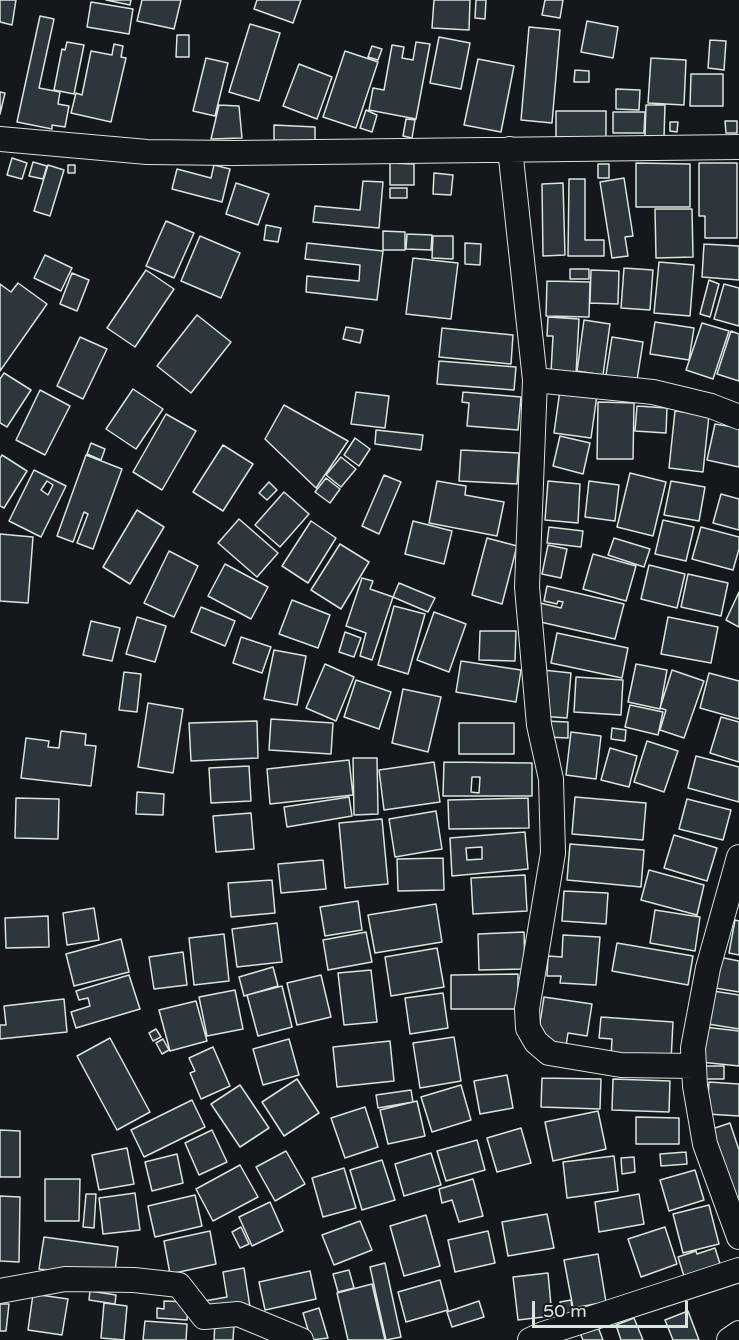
<!DOCTYPE html>
<style>
body{margin:0}
#map{position:relative;width:739px;height:1340px;overflow:hidden;background:#14181c;font-family:"Varela Round",sans-serif}
canvas{display:block}
.scale{position:absolute;left:532px;top:1301px;width:156px;height:27px;box-sizing:border-box;border:3px solid #d8e6dc;border-top:0;padding-left:8px;font-size:18px;line-height:21px;white-space:nowrap;color:#d8e6dc;-webkit-text-stroke:4px #14181c;paint-order:stroke}
</style>
<div id="map">
<canvas width="739" height="1340"></canvas>
<div class="scale">50 m</div>
</div>
<script>
const c = document.querySelector('canvas').getContext('2d');
c.lineJoin = 'round';
function fillPath(path, color) {
  c.fillStyle = color;
  c.fill(path, 'evenodd');
}
function shape(rows) {
  const path = new Path2D();
  for (const r of rows) {
    path.moveTo(r[0], r[1]);
    for (let i = 2; i < r.length; i += 2) path.lineTo(r[i], r[i + 1]);
  }
  return path;
}
function strokePath(path, color, width, dash) {
  c.strokeStyle = color;
  c.lineWidth = width;
  c.lineCap = dash ? 'butt' : 'round';
  c.setLineDash(dash || []);
  c.stroke(path);
}
const building = shape([
 [0,0,16,0,12,25,0,22,0,0],
 [106,0,131,0,130,5,106,0],
 [142,0,181,0,174,29,137,21,142,0],
 [257,0,301,0,293,23,254,9,257,0],
 [434,0,470,0,469,30,432,28,434,0],
 [476,0,486,0,485,19,475,18,476,0],
 [545,0,563,0,560,18,542,15,545,0],
 [91,2,133,9,129,34,87,27,91,2],
 [40,16,54,19,39,88,60,92,58,104,69,106,65,127,52,125,52,129,17,122,40,16],
 [587,21,618,27,613,58,581,52,587,21],
 [250,24,280,33,259,101,229,92,250,24],
 [529,27,560,30,552,123,521,120,529,27],
 [177,35,189,35,189,57,176,57,177,35],
 [439,37,470,43,461,89,430,83,439,37],
 [710,40,726,41,724,70,708,68,710,40],
 [67,42,84,45,74,94,54,90,62,49,65,50,67,42],
 [416,42,430,44,416,119,369,110,373,88,384,90,392,45,404,47,402,58,413,60,416,42],
 [114,44,123,46,121,57,126,58,111,122,71,113,76,93,82,95,91,51,112,55,114,44],
 [372,46,382,49,378,60,368,57,372,46],
 [345,51,378,62,356,128,323,117,345,51],
 [206,58,228,63,215,116,193,111,206,58],
 [651,58,686,60,684,105,648,103,651,58],
 [478,59,514,66,501,132,464,125,478,59],
 [299,64,332,77,317,119,283,106,299,64],
 [575,70,589,71,589,82,574,82,575,70],
 [691,74,723,74,723,106,690,106,691,74],
 [616,89,640,90,639,110,616,109,616,89],
 [0,92,5,93,0,114,0,92],
 [219,105,239,106,242,138,211,139,219,105],
 [646,105,665,105,664,137,645,136,646,105],
 [366,110,377,115,372,132,360,128,366,110],
 [556,111,606,111,606,137,556,137,556,111],
 [613,112,645,112,644,133,613,133,613,112],
 [406,119,415,120,412,138,403,136,406,119],
 [725,121,737,121,737,133,726,133,725,121],
 [670,122,678,122,677,132,670,131,670,122],
 [274,125,315,127,315,142,274,140,274,125],
 [12,158,27,163,22,179,7,175,12,158],
 [33,162,47,166,43,179,29,176,33,162],
 [390,163,414,164,414,185,390,185,390,163],
 [636,163,690,164,690,207,636,207,636,163],
 [699,163,737,163,737,238,705,238,705,216,699,216,699,163],
 [598,164,609,164,609,178,598,178,598,164],
 [48,165,64,170,50,216,34,211,48,165],
 [68,165,75,165,75,173,68,173,68,165],
 [214,165,230,169,222,202,172,189,177,169,211,178,214,165],
 [434,173,453,175,451,195,433,194,434,173],
 [624,178,633,236,625,237,628,256,612,258,600,182,624,178],
 [569,179,585,179,585,240,604,240,604,256,568,256,569,179],
 [363,181,383,182,379,228,313,222,315,206,360,210,363,181],
 [236,183,269,194,258,225,226,214,236,183],
 [563,183,565,255,543,256,542,184,563,183],
 [390,188,407,188,407,198,390,198,390,188],
 [655,209,692,209,693,257,656,258,655,209],
 [166,221,194,233,174,278,146,266,166,221],
 [266,225,281,228,278,242,264,240,266,225],
 [383,231,405,232,405,250,383,250,383,231],
 [407,234,432,235,431,250,406,249,407,234],
 [200,236,240,253,221,298,181,281,200,236],
 [433,236,453,236,453,259,432,258,433,236],
 [307,243,383,251,377,300,306,292,307,276,359,281,360,265,305,259,307,243],
 [465,243,481,244,480,265,465,264,465,243],
 [704,244,739,246,739,280,702,277,704,244],
 [45,255,72,268,61,291,34,278,45,255],
 [413,258,458,263,451,319,406,314,413,258],
 [659,262,694,265,690,316,654,313,659,262],
 [624,268,653,270,650,310,621,308,624,268],
 [570,269,589,269,589,279,570,279,570,269],
 [146,270,174,289,135,347,107,328,146,270],
 [591,270,619,271,618,304,590,303,591,270],
 [72,273,89,280,77,311,60,304,72,273],
 [709,280,719,284,710,317,700,314,709,280],
 [547,281,590,282,589,317,546,316,547,281],
 [18,283,47,304,0,371,0,284,11,292,18,283],
 [724,284,739,288,739,326,714,319,724,284],
 [197,315,231,342,191,393,157,366,197,315],
 [548,317,579,319,576,374,551,372,553,336,547,336,548,317],
 [584,320,610,324,603,375,577,371,584,320],
 [655,322,694,328,689,360,650,354,655,322],
 [702,323,729,331,713,379,686,370,702,323],
 [346,327,363,330,360,343,343,339,346,327],
 [442,328,513,335,511,364,439,357,442,328],
 [731,331,739,334,739,381,717,374,731,331],
 [80,337,107,349,83,399,57,386,80,337],
 [612,337,643,342,637,380,606,375,612,337],
 [439,361,516,367,514,390,437,384,439,361],
 [4,373,31,390,7,427,0,423,0,379,4,373],
 [133,389,163,409,136,449,106,429,133,389],
 [40,390,70,406,45,455,16,440,40,390],
 [560,390,597,395,591,438,554,433,560,390],
 [356,392,389,396,385,428,351,424,356,392],
 [463,392,521,397,518,430,467,426,469,403,462,402,463,392],
 [598,402,634,403,633,459,597,459,598,402],
 [284,405,348,441,316,488,265,439,284,405],
 [637,406,667,408,666,433,635,431,637,406],
 [675,411,709,415,703,472,669,468,675,411],
 [166,414,196,431,162,490,133,472,166,414],
 [715,424,739,428,739,467,707,460,715,424],
 [376,430,423,435,421,450,375,444,376,430],
 [560,436,590,443,583,474,553,466,560,436],
 [355,438,370,449,359,466,344,455,355,438],
 [91,443,105,449,101,460,87,454,91,443],
 [223,445,253,464,223,511,193,492,223,445],
 [461,450,519,453,517,484,459,481,461,450],
 [2,455,27,471,4,508,0,506,0,458,2,455],
 [86,455,122,469,93,549,77,543,88,514,84,512,73,542,57,536,86,455],
 [341,457,356,469,341,487,326,475,341,457],
 [34,470,66,486,41,537,9,521,34,470],
 [47,481,53,485,48,495,41,490,47,481],
 [630,473,666,482,653,536,617,527,630,473],
 [384,475,401,482,379,534,362,526,384,475],
 [326,478,340,489,330,503,315,492,326,478],
 [437,481,466,486,465,495,504,502,497,536,429,523,437,481],
 [548,481,580,484,578,523,545,520,548,481],
 [589,481,619,485,615,521,585,517,589,481],
 [671,481,705,487,699,521,664,515,671,481],
 [269,482,277,490,267,500,259,493,269,482],
 [284,492,309,514,280,547,255,525,284,492],
 [721,494,739,499,739,530,713,523,721,494],
 [137,510,164,527,130,584,103,567,137,510],
 [239,519,278,553,257,577,218,543,239,519],
 [663,520,694,527,686,561,655,554,663,520],
 [311,521,336,538,308,583,282,566,311,521],
 [413,521,452,531,444,564,405,554,413,521],
 [549,527,583,531,581,547,547,543,549,527],
 [701,527,739,537,739,549,733,570,692,559,701,527],
 [0,534,33,537,28,603,0,601,0,534],
 [487,538,517,546,502,604,472,595,487,538],
 [614,538,650,549,644,567,608,555,614,538],
 [340,544,369,562,341,609,311,590,340,544],
 [548,545,567,549,561,578,542,574,548,545],
 [169,551,198,566,174,617,144,603,169,551],
 [593,554,636,566,626,601,583,589,593,554],
 [225,564,268,587,251,619,208,596,225,564],
 [649,565,685,574,677,608,641,599,649,565],
 [688,574,728,583,721,616,681,607,688,574],
 [362,578,373,581,370,589,393,597,372,660,360,656,366,633,346,626,362,578],
 [399,583,435,598,428,612,393,597,399,583],
 [547,586,624,604,615,639,536,621,540,603,561,608,563,602,558,601,557,604,544,601,547,586],
 [739,592,739,627,726,620,739,592],
 [292,600,330,615,318,648,279,634,292,600],
 [394,606,425,614,408,674,378,665,394,606],
 [201,607,235,621,225,646,191,632,201,607],
 [434,612,466,624,449,672,417,660,434,612],
 [137,617,166,626,155,662,126,654,137,617],
 [668,617,718,627,711,663,661,654,668,617],
 [91,621,120,628,112,661,83,655,91,621],
 [480,631,516,631,515,661,479,660,480,631],
 [345,632,361,638,354,657,339,652,345,632],
 [557,633,628,648,622,678,551,663,557,633],
 [241,637,271,647,262,673,233,663,241,637],
 [274,650,306,656,297,705,264,699,274,650],
 [461,661,521,670,516,702,456,692,461,661],
 [325,664,354,677,336,721,306,708,325,664],
 [636,664,667,670,660,709,628,702,636,664],
 [543,670,571,673,567,718,539,716,543,670],
 [672,670,704,681,684,738,660,730,666,710,660,708,672,670],
 [124,672,141,674,137,712,119,710,124,672],
 [709,673,739,681,739,719,700,708,709,673],
 [576,677,623,680,621,715,574,712,576,677],
 [356,680,391,692,379,729,344,717,356,680],
 [403,689,441,697,428,752,392,743,403,689],
 [148,703,183,709,173,773,138,767,148,703],
 [630,705,663,712,658,735,625,727,630,705],
 [721,717,739,722,739,762,710,753,721,717],
 [271,719,333,723,331,754,269,750,271,719],
 [257,721,258,758,191,761,189,723,257,721],
 [546,721,568,722,568,738,546,737,546,721],
 [459,723,514,723,514,754,459,754,459,723],
 [612,728,626,730,625,741,611,739,612,728],
 [61,731,86,734,85,745,96,746,91,786,21,778,26,738,49,741,48,747,59,748,61,731],
 [571,732,601,736,596,779,566,775,571,732],
 [647,741,678,751,664,792,634,782,647,741],
 [610,748,637,756,629,787,601,780,610,748],
 [696,756,739,767,739,802,688,788,696,756],
 [353,758,377,758,378,814,354,815,353,758],
 [349,760,353,795,270,804,267,769,349,760],
 [434,762,440,802,384,810,379,770,434,762],
 [444,762,532,763,532,796,443,796,444,762],
 [472,777,480,777,479,793,471,792,472,777],
 [249,766,251,801,211,803,209,768,249,766],
 [137,792,164,794,163,815,136,814,137,792],
 [349,797,352,816,287,827,284,807,349,797],
 [575,797,646,803,643,840,572,834,575,797],
 [16,798,59,799,58,839,15,838,16,798],
 [528,798,529,828,449,829,448,800,528,798],
 [687,799,731,810,723,840,679,829,687,799],
 [436,811,442,849,395,857,389,819,436,811],
 [251,813,254,849,216,852,213,816,251,813],
 [382,819,388,884,345,888,339,823,382,819],
 [525,832,528,869,452,876,450,838,525,832],
 [482,847,482,859,467,860,466,848,482,847],
 [674,835,717,848,707,881,664,868,674,835],
 [570,844,644,850,641,887,567,880,570,844],
 [443,858,444,890,398,891,397,859,443,858],
 [323,860,326,889,281,893,278,864,323,860],
 [649,870,704,885,697,915,641,900,649,870],
 [525,875,527,911,473,914,471,878,525,875],
 [272,880,275,913,231,917,228,883,272,880],
 [564,891,608,893,606,924,562,921,564,891],
 [358,901,362,930,325,936,320,907,358,901],
 [436,904,442,942,375,953,368,915,436,904],
 [94,908,99,940,67,945,63,913,94,908],
 [655,910,700,917,695,951,650,943,655,910],
 [48,916,49,947,6,948,5,918,48,916],
 [735,920,739,921,739,955,729,953,735,920],
 [277,923,282,962,237,967,232,929,277,923],
 [366,932,372,962,328,970,323,940,366,932],
 [524,932,525,969,479,970,478,934,524,932],
 [224,934,229,981,194,985,189,938,224,934],
 [563,935,600,937,596,985,560,983,561,976,547,976,548,956,562,957,563,935],
 [121,939,129,972,74,986,66,954,121,939],
 [617,943,693,956,688,985,612,971,617,943],
 [437,948,444,987,391,996,385,957,437,948],
 [183,952,187,985,154,989,149,957,183,952],
 [714,956,739,961,739,992,709,987,714,956],
 [273,967,278,986,244,996,239,977,273,967],
 [371,970,377,1022,344,1025,338,973,371,970],
 [518,974,518,1009,451,1009,451,975,518,974],
 [129,975,140,1009,76,1028,71,1012,90,1006,88,998,79,1000,76,991,129,975],
 [321,975,331,1017,297,1025,287,983,321,975],
 [282,986,292,1027,258,1036,247,995,282,986],
 [235,990,243,1029,207,1036,199,997,235,990],
 [713,991,739,995,739,1029,708,1024,713,991],
 [443,993,448,1028,410,1034,405,998,443,993],
 [544,997,592,1004,587,1036,568,1033,566,1046,537,1042,544,997],
 [64,999,67,1032,0,1039,0,1025,6,1025,4,1006,64,999],
 [196,1001,207,1041,170,1051,159,1010,196,1001],
 [601,1017,673,1022,671,1061,611,1058,612,1039,599,1038,601,1017],
 [704,1027,739,1031,739,1066,700,1062,704,1027],
 [156,1029,161,1037,153,1041,149,1033,156,1029],
 [454,1037,461,1081,420,1088,413,1043,454,1037],
 [110,1038,150,1112,117,1130,77,1056,110,1038],
 [163,1039,169,1050,162,1054,156,1043,163,1039],
 [289,1039,299,1075,263,1085,253,1049,289,1039],
 [390,1041,394,1081,337,1087,333,1047,390,1041],
 [213,1047,230,1086,201,1099,190,1073,195,1071,189,1058,213,1047],
 [699,1066,724,1066,724,1079,699,1079,699,1066],
 [507,1075,513,1108,480,1114,474,1081,507,1075],
 [542,1078,601,1079,600,1109,541,1107,542,1078],
 [297,1079,319,1113,284,1136,262,1102,297,1079],
 [613,1079,670,1081,669,1112,612,1110,613,1079],
 [709,1082,739,1084,739,1116,707,1114,709,1082],
 [240,1085,269,1128,240,1147,211,1104,240,1085],
 [461,1085,471,1120,432,1132,421,1097,461,1085],
 [411,1090,413,1102,378,1108,376,1095,411,1090],
 [192,1100,205,1127,144,1157,131,1130,192,1100],
 [417,1101,425,1136,388,1144,380,1110,417,1101],
 [365,1107,378,1147,345,1158,331,1118,365,1107],
 [598,1111,606,1149,553,1161,545,1122,598,1111],
 [636,1117,679,1118,679,1144,636,1144,636,1117],
 [730,1123,739,1150,739,1206,712,1129,730,1123],
 [521,1128,531,1163,497,1172,487,1138,521,1128],
 [0,1130,20,1131,20,1177,0,1177,0,1130],
 [212,1130,227,1162,199,1175,185,1143,212,1130],
 [477,1140,485,1170,446,1181,437,1151,477,1140],
 [127,1148,134,1184,99,1190,92,1155,127,1148],
 [286,1151,305,1184,275,1201,256,1167,286,1151],
 [686,1152,687,1164,661,1166,660,1154,686,1152],
 [431,1153,441,1185,404,1196,395,1164,431,1153],
 [177,1154,183,1183,152,1191,145,1162,177,1154],
 [614,1156,618,1191,567,1198,563,1162,614,1156],
 [634,1157,635,1172,622,1174,621,1158,634,1157],
 [382,1160,395,1200,362,1210,350,1170,382,1160],
 [240,1165,258,1197,213,1221,196,1189,240,1165],
 [344,1168,356,1208,323,1217,312,1178,344,1168],
 [695,1170,704,1200,669,1211,660,1180,695,1170],
 [45,1179,80,1179,79,1221,45,1221,45,1179],
 [473,1179,483,1216,459,1222,452,1200,442,1203,439,1189,473,1179],
 [135,1193,140,1230,103,1234,99,1198,135,1193],
 [86,1194,96,1194,94,1228,83,1227,86,1194],
 [639,1194,644,1224,599,1232,595,1202,639,1194],
 [195,1195,202,1226,155,1237,148,1206,195,1195],
 [0,1196,20,1197,19,1262,0,1261,0,1196],
 [270,1202,283,1231,252,1246,239,1217,270,1202],
 [709,1205,719,1244,683,1253,673,1214,709,1205],
 [547,1214,554,1248,508,1256,502,1222,547,1214],
 [426,1215,440,1266,404,1276,390,1226,426,1215],
 [360,1221,372,1250,334,1265,322,1235,360,1221],
 [241,1227,249,1244,240,1248,232,1232,241,1227],
 [665,1227,677,1264,641,1277,628,1239,665,1227],
 [210,1231,216,1264,170,1274,164,1241,210,1231],
 [488,1231,495,1263,455,1272,448,1240,488,1231],
 [44,1237,118,1247,114,1280,39,1269,44,1237],
 [715,1248,720,1264,684,1276,678,1257,696,1251,697,1254,715,1248],
 [598,1254,606,1302,573,1308,564,1260,598,1254],
 [385,1263,401,1337,386,1340,370,1267,385,1263],
 [244,1268,250,1307,205,1313,204,1301,227,1297,223,1272,244,1268],
 [349,1270,354,1288,338,1292,333,1274,349,1270],
 [310,1271,316,1299,265,1310,259,1282,310,1271],
 [548,1273,552,1316,518,1320,513,1277,548,1273],
 [440,1280,448,1310,406,1322,398,1292,440,1280],
 [372,1284,385,1340,348,1340,337,1293,372,1284],
 [90,1291,116,1295,115,1304,89,1300,90,1291],
 [33,1294,68,1299,62,1335,28,1330,33,1294],
 [571,1300,573,1315,563,1317,560,1302,571,1300],
 [164,1301,188,1302,187,1320,157,1318,157,1308,164,1309,164,1301],
 [479,1301,484,1317,452,1327,447,1312,479,1301],
 [104,1303,127,1306,124,1340,101,1338,104,1303],
 [0,1304,9,1304,6,1331,0,1331,0,1304],
 [319,1308,328,1338,311,1340,303,1313,319,1308],
 [688,1311,699,1340,673,1340,665,1320,688,1311],
 [634,1318,643,1340,621,1340,616,1325,634,1318],
 [145,1321,187,1324,186,1340,143,1340,145,1321],
 [215,1323,234,1324,233,1340,214,1340,215,1323],
 [598,1327,603,1340,583,1340,580,1333,598,1327]
]);
fillPath(building, '#2c363c');
strokePath(building, '#d8e6dc', 1.5);
const minor = shape([
 [0,139,147,152,233,153,739,147],
 [510,149,535,380,527,587,539,725,551,779,553,853,527,1009,528,1028,536,1042,549,1053,621,1065,694,1066],
 [535,380,653,392,711,406,739,417],
 [739,857,708,968,693,1048,695,1086,705,1144,739,1237],
 [0,1291,65,1279,134,1280,179,1285,204,1317,238,1314,301,1340],
 [530,1340,543,1334,739,1270],
 [729,1340,739,1333]
]);
strokePath(minor, '#d8e6dc', 26);
strokePath(minor, '#14181c', 24);
</script>
